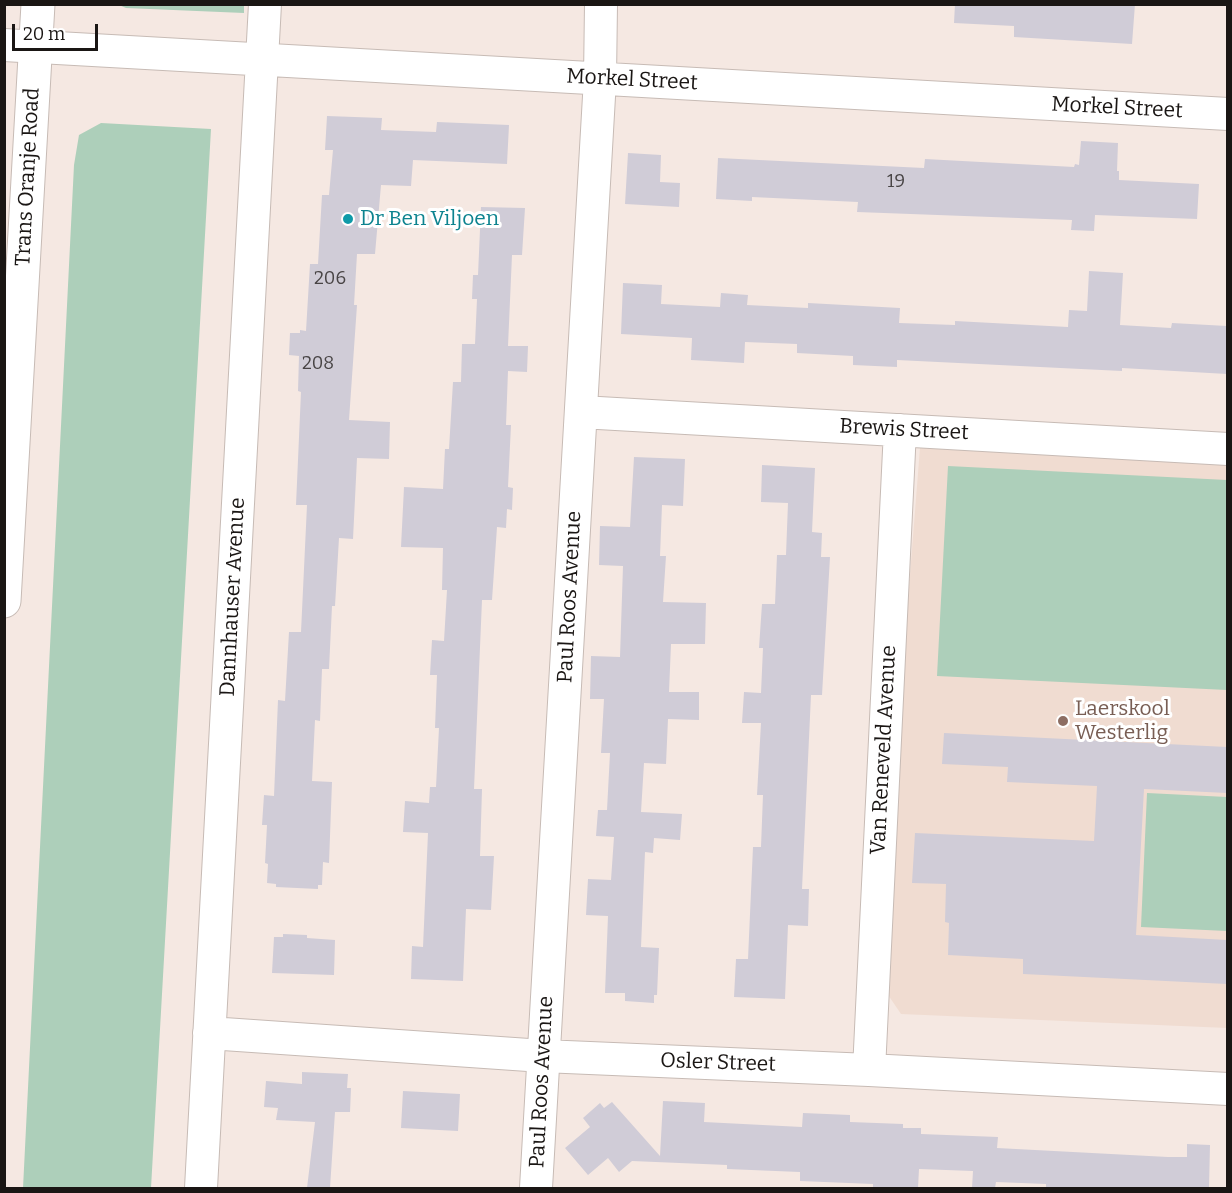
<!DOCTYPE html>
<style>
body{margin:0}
#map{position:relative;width:1232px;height:1193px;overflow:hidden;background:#f5e8e2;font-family:Bitter,serif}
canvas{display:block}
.frame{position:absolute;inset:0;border:6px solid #1a1614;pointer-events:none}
.scale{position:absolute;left:12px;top:24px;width:86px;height:27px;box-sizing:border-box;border:3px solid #1a1614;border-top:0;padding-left:8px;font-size:18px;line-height:21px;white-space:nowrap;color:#1a1614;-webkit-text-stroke:4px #fff;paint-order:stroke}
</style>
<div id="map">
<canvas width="1232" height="1193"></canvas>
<div class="frame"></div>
<div class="scale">20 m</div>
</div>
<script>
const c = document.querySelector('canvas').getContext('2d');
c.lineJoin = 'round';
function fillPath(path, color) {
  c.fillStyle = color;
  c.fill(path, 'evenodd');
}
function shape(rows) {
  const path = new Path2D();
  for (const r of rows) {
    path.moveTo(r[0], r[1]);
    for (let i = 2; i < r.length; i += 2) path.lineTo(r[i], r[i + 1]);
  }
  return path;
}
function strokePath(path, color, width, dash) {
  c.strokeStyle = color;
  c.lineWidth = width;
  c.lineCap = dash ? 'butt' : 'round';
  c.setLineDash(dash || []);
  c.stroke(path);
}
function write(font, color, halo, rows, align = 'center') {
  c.font = font + ' Bitter,serif';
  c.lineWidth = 6;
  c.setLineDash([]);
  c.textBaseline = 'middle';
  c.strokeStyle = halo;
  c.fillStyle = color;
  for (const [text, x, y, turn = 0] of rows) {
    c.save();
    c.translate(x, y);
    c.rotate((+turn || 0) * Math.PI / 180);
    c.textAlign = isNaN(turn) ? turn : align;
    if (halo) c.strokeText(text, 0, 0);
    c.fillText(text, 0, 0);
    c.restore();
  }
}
fillPath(shape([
 [920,448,1227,461,1227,1028,901,1014,878,980]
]), '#f0dcd1');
fillPath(shape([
 [119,5,244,4,244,13,126,8],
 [101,123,211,129,151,1188,23,1188,74,165,79,135],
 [948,466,1227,480,1227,690,937,676],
 [1147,793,1227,797,1227,931,1141,927]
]), '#adcfba');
fillPath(shape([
 [955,4,1135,4,1132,44,1014,37,1014,26,954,23],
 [327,116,382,118,381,130,436,132,437,122,509,125,507,164,413,160,411,186,381,185,375,254,357,254,354,305,357,305,349,420,390,422,389,459,357,458,353,539,339,538,335,606,332,606,329,669,322,669,320,721,315,720,312,781,332,782,329,863,323,862,322,885,318,885,318,889,276,887,276,884,267,883,268,864,265,863,267,825,262,825,264,795,274,796,278,700,285,701,289,632,301,632,307,505,296,505,301,392,298,391,299,356,289,355,290,333,300,333,300,330,306,331,310,264,318,264,322,195,329,195,333,150,325,150],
 [1081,141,1118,143,1117,171,1119,171,1119,180,1199,184,1197,219,1095,215,1094,231,1071,230,1072,220,857,212,858,202,752,197,752,201,716,199,718,158,924,168,925,159,1074,167,1075,164,1079,165],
 [628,153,661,155,660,182,680,183,679,207,625,204],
 [481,207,525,208,522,255,512,255,508,346,528,346,527,372,508,371,506,425,511,425,508,487,513,488,512,510,507,509,506,528,497,527,492,600,482,600,474,789,482,789,480,856,494,856,491,910,466,909,463,981,411,979,412,946,423,947,428,833,403,832,405,801,429,803,430,787,436,787,439,728,435,728,437,675,430,675,432,640,444,641,447,590,442,590,443,548,401,547,404,487,443,489,445,449,449,449,453,382,461,382,462,344,475,344,477,299,472,299,473,275,478,275],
 [1089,271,1123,273,1120,325,1171,328,1172,323,1227,326,1227,374,1122,368,1122,371,897,360,897,367,853,365,853,356,797,353,797,344,745,342,744,363,691,360,692,338,621,334,623,283,662,285,661,304,720,307,721,293,748,295,747,305,808,308,808,303,900,308,899,323,955,325,955,321,1068,327,1069,310,1087,311],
 [634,457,685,459,683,506,662,505,660,556,666,556,663,602,706,603,705,644,671,644,669,692,699,692,699,720,668,719,666,764,644,763,641,812,682,814,680,840,654,838,653,853,645,852,641,947,659,948,657,995,654,995,654,1003,625,1001,625,993,605,993,608,916,586,915,588,879,611,880,614,837,596,836,598,810,607,810,610,753,601,753,604,699,590,699,591,656,620,657,623,566,599,565,600,526,630,527],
 [762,465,815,468,812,532,822,533,821,557,830,557,822,695,811,695,802,889,809,889,808,926,788,925,785,999,734,997,736,959,748,959,753,847,761,847,763,795,757,795,761,723,742,723,744,692,761,693,763,648,759,648,762,604,775,604,777,555,786,555,788,503,761,502],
 [944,733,1227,747,1227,793,1144,789,1136,935,1227,940,1227,984,1023,974,1023,959,948,955,949,923,945,922,946,884,912,883,915,833,1094,841,1097,786,1007,782,1008,767,942,764],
 [283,934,307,935,307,938,335,940,334,975,272,973,274,937,283,937],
 [302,1072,348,1074,347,1088,351,1088,350,1112,335,1112,330,1188,307,1188,315,1122,276,1120,278,1108,264,1107,266,1081,302,1084],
 [403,1091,460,1094,458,1131,401,1128],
 [663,1101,705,1103,704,1122,802,1127,803,1113,850,1115,850,1122,903,1124,903,1128,921,1128,921,1134,998,1137,997,1148,1168,1157,1187,1157,1187,1144,1210,1145,1209,1188,1046,1188,1046,1184,996,1182,995,1188,972,1188,973,1171,919,1169,918,1188,873,1188,873,1184,800,1181,800,1172,727,1169,727,1165,632,1161,619,1172,608,1158,588,1175,565,1148,590,1127,583,1118,600,1103,604,1108,612,1102,660,1156]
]), '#d0ccd7');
const street = shape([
 [4,45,1228,114],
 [581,412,1228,449],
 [209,1033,543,1056,869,1070,1228,1089],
 [869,1070,900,430],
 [201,1188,265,4],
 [536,1188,600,79,601,4]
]);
const secondary = shape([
 [4,601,38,4]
]);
strokePath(street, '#c7bbb5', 34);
strokePath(secondary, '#c7bbb5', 35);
strokePath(street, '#fff', 32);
strokePath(secondary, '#fff', 33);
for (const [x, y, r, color] of [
 [348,219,6,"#0f9aa8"],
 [1063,721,6,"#8d6e63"]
]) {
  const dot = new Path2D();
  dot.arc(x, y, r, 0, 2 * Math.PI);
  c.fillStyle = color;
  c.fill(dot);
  strokePath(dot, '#fff', 2);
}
write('18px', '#484445', null, [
 ["19",896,182],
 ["206",330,279],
 ["208",318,364]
]);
write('21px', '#1a1614', '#fff', [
 ["Morkel Street",632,80,3],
 ["Morkel Street",1117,108,3],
 ["Trans Oranje Road",28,177,-87],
 ["Brewis Street",904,430,3],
 ["Dannhauser Avenue",233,597,-87],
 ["Paul Roos Avenue",570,597,-87],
 ["Van Reneveld Avenue",884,750,-87],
 ["Osler Street",718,1063,2],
 ["Paul Roos Avenue",542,1082,-87]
]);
write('21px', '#0d838f', '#fff', [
 ["Dr Ben Viljoen",360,219]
], 'left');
write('21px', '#785e54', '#fff', [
 ["Laerskool",1075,709],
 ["Westerlig",1075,733]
], 'left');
</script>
